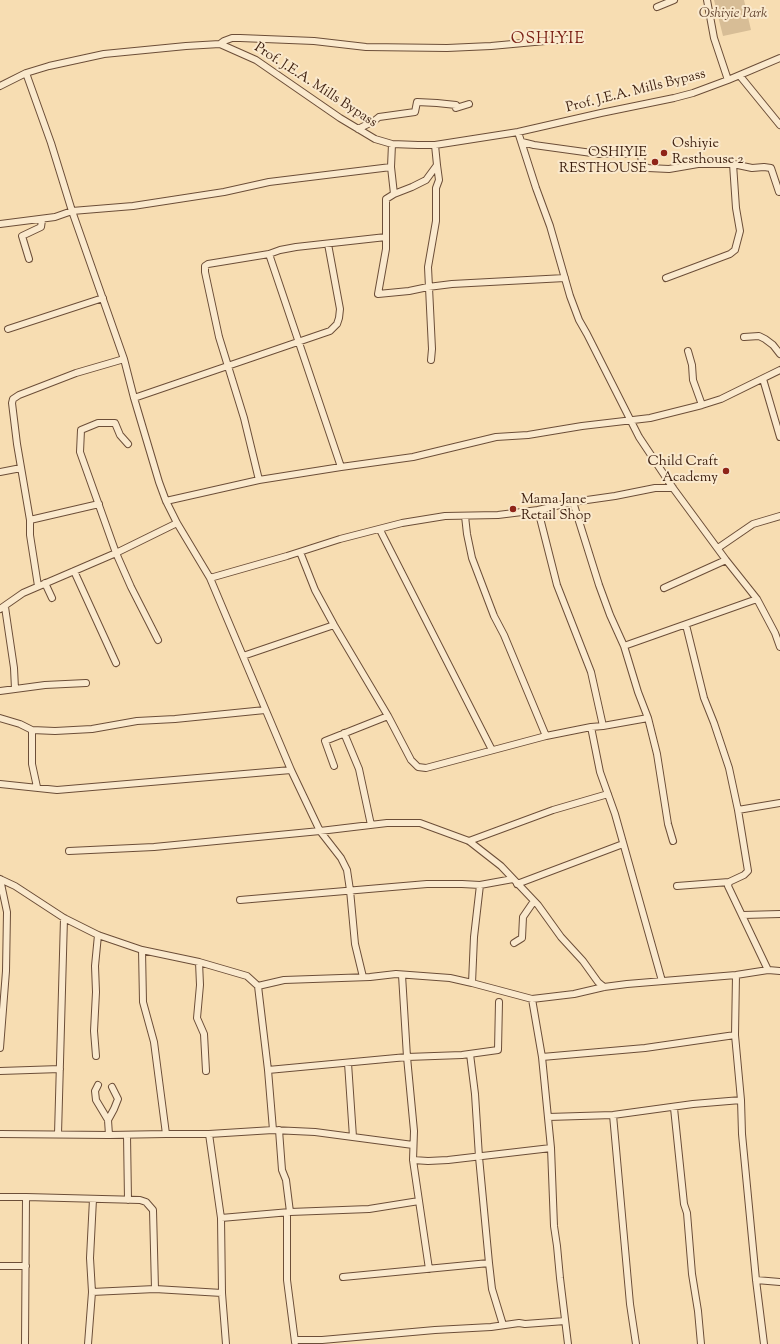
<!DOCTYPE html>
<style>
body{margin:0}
canvas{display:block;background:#f7ddb2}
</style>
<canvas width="780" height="1344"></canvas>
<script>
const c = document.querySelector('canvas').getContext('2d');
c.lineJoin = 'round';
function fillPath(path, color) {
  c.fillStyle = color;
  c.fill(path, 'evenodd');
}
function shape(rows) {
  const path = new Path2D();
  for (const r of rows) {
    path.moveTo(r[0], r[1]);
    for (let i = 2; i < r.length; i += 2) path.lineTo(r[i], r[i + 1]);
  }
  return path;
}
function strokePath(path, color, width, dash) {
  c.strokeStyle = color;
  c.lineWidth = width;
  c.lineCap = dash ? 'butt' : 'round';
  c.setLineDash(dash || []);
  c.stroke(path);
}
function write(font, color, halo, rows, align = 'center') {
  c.font = font + ' "Sorts Mill Goudy",serif';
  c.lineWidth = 4;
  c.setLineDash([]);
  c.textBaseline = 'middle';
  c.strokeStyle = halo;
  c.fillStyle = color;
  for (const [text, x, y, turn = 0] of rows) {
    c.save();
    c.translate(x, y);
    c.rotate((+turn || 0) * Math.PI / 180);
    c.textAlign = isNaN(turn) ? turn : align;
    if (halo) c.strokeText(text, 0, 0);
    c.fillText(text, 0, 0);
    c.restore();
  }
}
fillPath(shape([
 [714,0,744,0,751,30,723,36]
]), '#d7bd96');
const minor = shape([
 [707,0,714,38,728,80],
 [657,7,674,0],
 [220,44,224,41,232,38,240,38,314,41,366,47,447,48,491,46,567,39],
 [26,73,51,143,72,211,124,359,134,398,159,482,166,501,177,523,210,578,291,770,320,831,341,858,347,870,350,890,355,944,363,977],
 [740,76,780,125],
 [0,86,26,73,49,66,104,54,186,46,220,44,256,60,340,118,375,139,392,144,418,145,435,145,518,132,601,113,674,98,693,93,728,80,780,58],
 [358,129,374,121,379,117,415,112,417,102,437,103,456,105,456,108,469,104],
 [518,132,536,188,550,226,570,296,579,320,587,334,639,437,673,488,726,560,757,599,775,633,780,647],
 [522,142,534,145,599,154,627,154,637,152,641,154,642,165,648,168,669,169,698,164,733,164],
 [392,144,391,167,394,194,386,199,386,249,378,294,409,291,428,287,452,284,565,278],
 [394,194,412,187,426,180,437,165,435,145],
 [0,224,55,217,72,211,133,206,224,192,269,182,391,167],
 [269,254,341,467],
 [29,259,22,236,41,227,42,220],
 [666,278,730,254,735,250,740,231,736,208,733,164,752,168,764,167,771,168,779,192],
 [8,329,103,298],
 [744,337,759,336,765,339,773,345,780,354],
 [688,351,692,365,693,380,702,405],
 [431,360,432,349,428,267,436,221,436,188,439,180,437,165],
 [763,379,780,437],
 [134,398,330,331,337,324,339,318,340,309,328,244],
 [128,444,120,435,115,423,98,423,81,430,80,452,116,553,131,587,158,640],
 [0,472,21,468],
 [259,480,244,418,219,337,205,272,205,266,208,264,269,254,280,250,296,247,386,237],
 [166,501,259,480,341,467,413,457,496,437,528,435,582,426,650,418,702,405,721,399,780,370],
 [573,502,599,585,610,615,624,646,638,692,648,718,657,754,668,824,673,841],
 [538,510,557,585,591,672,603,726],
 [465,516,467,534,472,558,494,616,504,635,546,736],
 [30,520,99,504],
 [380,530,492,750],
 [718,548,753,524,780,516],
 [300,552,315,590,334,625,388,716,411,760,418,767,426,768,546,736,591,727,603,726,648,718],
 [74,571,116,663],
 [210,578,287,556,340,539,402,523,445,516,498,515,538,510,573,502,615,496,655,488,673,488],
 [45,583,52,598],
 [38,586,30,535,30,520,17,444,12,403,13,399,19,395,76,373,124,359],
 [664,588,726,560],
 [5,607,14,668,15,689],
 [0,609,23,593,116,553,177,523],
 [686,625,704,698,714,723,729,768,738,810,748,871,744,875,729,882,728,886,768,970],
 [624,646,757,599],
 [243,656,334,625],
 [0,691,45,685,86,683],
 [0,718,20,724,32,730,55,731,92,729,137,721,175,719,265,710],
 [591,727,600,772,615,814,662,981],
 [32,730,32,764,37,787],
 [344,733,359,769,371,825],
 [334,766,325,741,388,716],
 [0,784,57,790,291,770],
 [738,810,780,803],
 [469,841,553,810,608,794],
 [69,851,154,847,320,831,387,823,420,823,469,841,501,866,538,905,561,937,583,961,598,982,604,987],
 [0,879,15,886,64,918,98,935,142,950,199,962,247,976,258,986,268,1070,273,1130],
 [0,879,7,912,6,971,0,1048],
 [517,884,623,844],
 [480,885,513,879],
 [677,886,729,882],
 [240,900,427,884,462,884,480,885,474,937,472,983],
 [743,915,780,914],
 [514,943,522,938,523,917,534,901],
 [142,950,143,1002,154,1042,166,1134],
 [199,962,200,985,197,1018,204,1034,206,1071],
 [402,975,407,1057,414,1131,413,1160,429,1269],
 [736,975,735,1035,741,1100,742,1134,756,1280,764,1344],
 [258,986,284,980,370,977,396,974,450,978,472,983,532,999,574,994,604,987,627,984,736,975,768,970,780,971],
 [532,999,542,1057,551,1148,554,1226,557,1246,560,1278,568,1344],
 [470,1054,475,1094,479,1157,489,1263,492,1289,503,1325],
 [96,1056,94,1031,96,992,95,966,98,935],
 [542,1057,645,1048,735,1035],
 [348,1063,353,1137],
 [268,1070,407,1057,462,1055,498,1050,499,1002],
 [0,1071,60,1069],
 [98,1085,95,1091,96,1100,108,1120],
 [674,1108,684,1204,687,1213,692,1274,698,1311,701,1344],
 [613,1115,630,1304,636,1344],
 [548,1117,613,1115,693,1104,741,1100],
 [279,1130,282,1170,286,1180,290,1212],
 [0,1134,109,1135,166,1134,209,1134,273,1130,315,1132,413,1145],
 [58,1134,64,918],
 [209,1134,221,1218,222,1293,226,1344],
 [109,1135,108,1120,114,1109,118,1099,112,1087],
 [127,1135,128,1200],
 [413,1160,428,1161,448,1160,551,1148],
 [0,1197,26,1197,140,1200,146,1202,153,1210,155,1289],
 [287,1213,287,1280,295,1342],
 [221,1218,290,1212,369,1209,419,1201],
 [0,1266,26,1266],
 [343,1277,489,1263],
 [756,1280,780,1282],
 [92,1292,155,1289,222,1293],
 [295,1340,322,1340,435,1330,491,1327,519,1323,525,1324,565,1321],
 [25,1344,26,1197],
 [88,1344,92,1292,90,1258,93,1199]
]);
strokePath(minor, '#6c4e38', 8);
strokePath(minor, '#fae9cd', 6);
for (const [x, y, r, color] of [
 [664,153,4,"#8f2418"],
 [655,162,4,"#8f2418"],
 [726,471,4,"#8f2418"],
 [513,509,4,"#8f2418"]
]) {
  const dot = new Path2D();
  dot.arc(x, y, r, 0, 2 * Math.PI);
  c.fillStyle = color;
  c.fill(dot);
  strokePath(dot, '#fae9cd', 1.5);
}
write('italic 14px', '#644631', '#fae9cd', [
 ["Oshiyie Park",733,15]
]);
write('14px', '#3d1f0f', '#fae9cd', [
 ["Prof. J.E.A. Mills Bypass",315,86,33],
 ["Prof. J.E.A. Mills Bypass",636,92,-14]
]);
write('14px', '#3d1f0f', '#fae9cd', [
 ["Oshiyie",672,145],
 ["Resthouse 2",672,161],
 ["OSHIYIE",647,154,"right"],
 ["RESTHOUSE",647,170,"right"],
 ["Child Craft",718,463,"right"],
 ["Academy",718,479,"right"],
 ["Mama Jane",521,501],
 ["Retail Shop",521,517]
], 'left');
c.letterSpacing = '1px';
write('16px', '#7a1f14', '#fae9cd', [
 ["OSHIYIE",548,40]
]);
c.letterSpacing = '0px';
</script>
